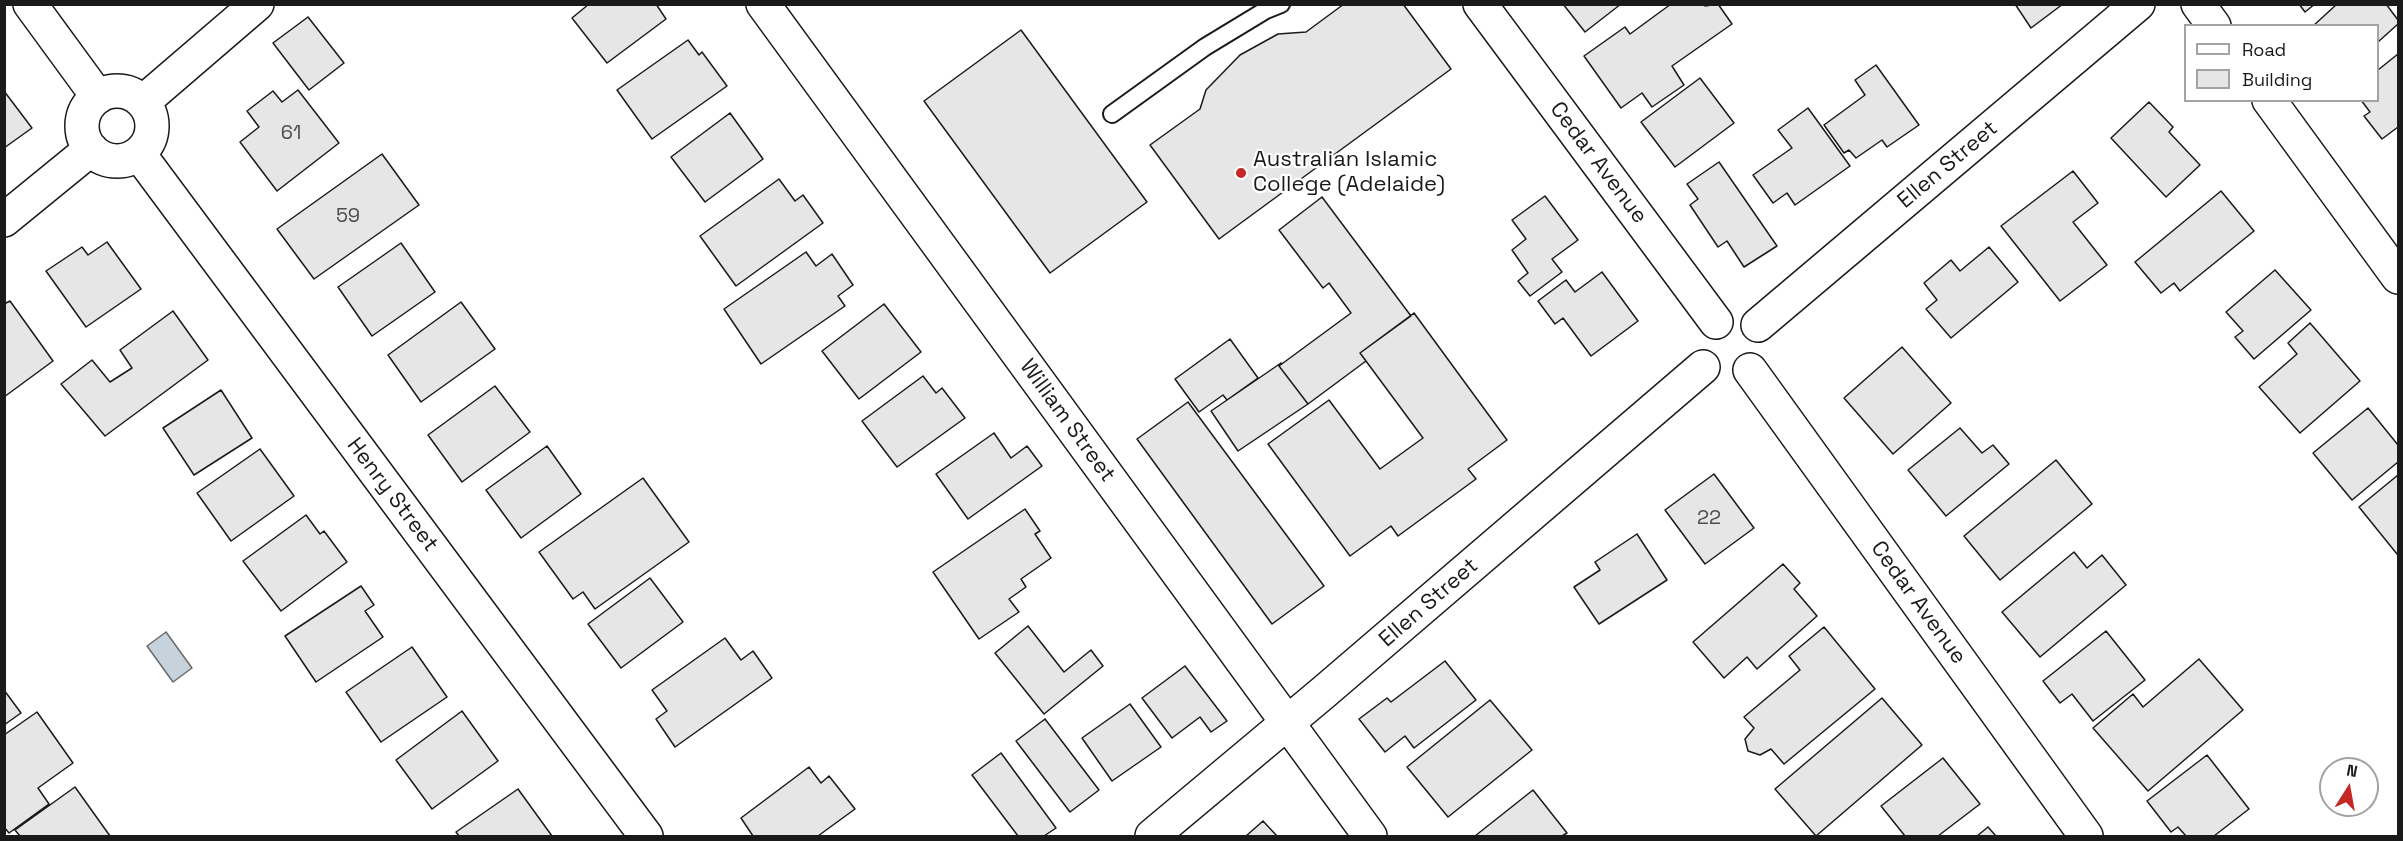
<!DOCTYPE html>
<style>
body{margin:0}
#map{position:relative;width:2403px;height:841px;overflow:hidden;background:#fff;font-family:"Space Grotesk",sans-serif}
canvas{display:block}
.frame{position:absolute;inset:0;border:6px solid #1a1a1a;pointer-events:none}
.legend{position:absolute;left:2184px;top:24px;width:195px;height:78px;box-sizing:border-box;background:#fff;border:2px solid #a3a3a3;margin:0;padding:8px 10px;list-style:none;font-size:18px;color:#1a1a1a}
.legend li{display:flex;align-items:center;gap:12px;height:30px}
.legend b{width:30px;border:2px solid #a3a3a3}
.north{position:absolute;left:2319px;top:757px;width:60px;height:60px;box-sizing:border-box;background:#fff;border:2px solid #a3a3a3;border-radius:50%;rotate:11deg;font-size:16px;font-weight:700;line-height:24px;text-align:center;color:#1a1a1a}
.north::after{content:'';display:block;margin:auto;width:21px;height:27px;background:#c62828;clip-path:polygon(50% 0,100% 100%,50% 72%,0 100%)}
</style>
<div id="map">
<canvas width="2403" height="841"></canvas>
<div class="frame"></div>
<ul class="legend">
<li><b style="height:8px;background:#fff"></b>Road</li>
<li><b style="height:16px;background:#e6e6e6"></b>Building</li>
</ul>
<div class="north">N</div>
</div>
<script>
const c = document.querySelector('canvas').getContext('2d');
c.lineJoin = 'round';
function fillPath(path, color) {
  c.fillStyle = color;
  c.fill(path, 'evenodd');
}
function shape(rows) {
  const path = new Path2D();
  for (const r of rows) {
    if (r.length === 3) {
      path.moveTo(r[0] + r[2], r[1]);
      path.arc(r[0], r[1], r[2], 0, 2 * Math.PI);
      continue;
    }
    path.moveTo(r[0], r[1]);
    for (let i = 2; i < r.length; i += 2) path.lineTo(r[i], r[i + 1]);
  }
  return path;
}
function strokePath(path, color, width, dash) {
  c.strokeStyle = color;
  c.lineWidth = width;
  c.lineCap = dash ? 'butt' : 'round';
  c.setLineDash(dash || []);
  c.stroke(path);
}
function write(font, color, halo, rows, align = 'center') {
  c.font = font + ' "Space Grotesk",sans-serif';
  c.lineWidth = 4.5;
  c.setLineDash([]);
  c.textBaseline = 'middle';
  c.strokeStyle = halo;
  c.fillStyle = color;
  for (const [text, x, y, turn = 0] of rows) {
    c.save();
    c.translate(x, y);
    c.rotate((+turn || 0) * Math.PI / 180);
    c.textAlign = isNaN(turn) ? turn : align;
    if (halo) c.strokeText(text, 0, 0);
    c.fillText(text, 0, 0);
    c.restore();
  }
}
const water = shape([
 [166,632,192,668,173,682,147,646,166,632]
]);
fillPath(water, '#c6d2dc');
strokePath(water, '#6a6a6a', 1.5);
const building = shape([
 [589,4,656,4,666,19,607,63,572,18,589,4],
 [1344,4,1403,4,1451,69,1219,239,1150,145,1200,109,1206,90,1240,55,1278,34,1306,32,1344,4],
 [1563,4,1621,4,1585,32,1563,4],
 [1671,4,1704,4,1705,6,1718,4,1732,24,1672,66,1684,85,1652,107,1642,93,1621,108,1584,56,1625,27,1630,34,1671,4],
 [2015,4,2063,4,2031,28,2015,4],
 [2299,4,2315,4,2305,12,2299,4],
 [2337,4,2386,4,2398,20,2398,24,2378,42,2378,26,2313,26,2337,4],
 [308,17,344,63,309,90,273,43,308,17],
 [1021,30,1147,202,1050,273,924,101,1021,30],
 [688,40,699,55,702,52,727,86,652,139,617,90,688,40],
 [2398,54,2398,127,2382,139,2364,116,2370,112,2361,100,2378,100,2378,70,2398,54],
 [1876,65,1919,125,1887,147,1882,140,1856,158,1849,150,1844,153,1824,125,1865,95,1855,80,1876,65],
 [1700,78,1734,123,1675,167,1641,122,1700,78],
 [298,90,339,143,277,191,240,142,259,127,247,111,273,91,282,102,298,90],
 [4,91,32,128,4,148,4,91],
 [2149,102,2173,127,2169,132,2200,165,2166,197,2111,138,2149,102],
 [1808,108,1850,166,1795,205,1787,193,1773,203,1753,175,1792,148,1778,130,1808,108],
 [730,113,763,159,705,202,671,157,730,113],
 [382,154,419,205,314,279,277,229,382,154],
 [1719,162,1777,246,1744,267,1727,241,1718,247,1690,205,1698,199,1687,184,1719,162],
 [2073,171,2098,203,2073,222,2107,265,2060,301,2001,226,2073,171],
 [779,179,795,201,803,195,823,223,736,286,700,236,779,179],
 [2221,191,2254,231,2180,291,2174,283,2161,293,2135,262,2221,191],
 [1545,196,1578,240,1552,259,1562,272,1530,296,1518,281,1528,273,1512,250,1526,239,1512,220,1545,196],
 [1322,197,1411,316,1360,353,1366,361,1308,404,1279,366,1351,313,1329,283,1323,288,1279,230,1322,197],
 [107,242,141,289,86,327,46,271,82,247,88,255,107,242],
 [401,243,435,292,372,336,338,287,401,243],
 [1989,247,2018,282,1951,338,1926,309,1937,300,1924,283,1951,260,1960,271,1989,247],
 [806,252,816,266,832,254,853,285,838,296,845,306,761,364,724,309,806,252],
 [2275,270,2311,310,2254,359,2235,337,2243,331,2226,312,2275,270],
 [1602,272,1638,321,1591,356,1563,318,1555,324,1538,301,1566,280,1575,292,1602,272],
 [10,301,53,361,4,397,4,304,10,301],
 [461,302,495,349,421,402,388,355,461,302],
 [884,304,921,352,859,399,822,351,884,304],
 [173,311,208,360,105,436,61,384,92,360,110,382,132,368,120,350,173,311],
 [1414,313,1507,440,1468,469,1476,479,1398,536,1391,526,1350,556,1268,444,1329,400,1380,469,1423,438,1360,353,1414,313],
 [2310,323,2360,381,2300,433,2259,387,2297,354,2288,343,2310,323],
 [1230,339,1258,378,1227,400,1223,395,1199,412,1175,379,1230,339],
 [1902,347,1951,403,1893,454,1844,398,1902,347],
 [1281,363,1279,366,1308,404,1238,451,1211,411,1281,363],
 [923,376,936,393,942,388,965,418,897,467,862,421,923,376],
 [495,386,530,432,462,482,428,435,495,386],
 [221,390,252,438,194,475,163,428,221,390],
 [1188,402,1324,586,1272,624,1137,439,1188,402],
 [2368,408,2398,445,2398,462,2352,500,2313,453,2368,408],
 [1960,428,1982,453,1993,445,2009,464,1946,516,1908,470,1960,428],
 [994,433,1011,458,1027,446,1042,466,968,519,936,474,994,433],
 [547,446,581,494,521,538,486,490,547,446],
 [260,449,294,496,231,541,197,493,260,449],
 [2056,460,2092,504,2000,580,1964,536,2056,460],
 [1714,474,1754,528,1705,564,1665,510,1714,474],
 [2398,475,2398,553,2397,554,2359,507,2398,475],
 [643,478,689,542,595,609,583,592,573,599,539,552,643,478],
 [1025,509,1040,531,1035,534,1051,558,1021,579,1026,587,1009,599,1019,612,979,639,933,572,1025,509],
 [306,515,320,534,324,531,347,562,281,611,243,561,306,515],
 [1637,534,1667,580,1599,624,1574,587,1600,570,1595,562,1637,534],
 [2074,552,2087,568,2102,555,2126,585,2040,657,2002,612,2074,552],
 [1783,564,1800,583,1794,589,1817,616,1757,669,1747,657,1724,678,1693,642,1783,564],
 [650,578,683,622,621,668,588,624,650,578],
 [361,586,374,605,365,611,383,637,316,682,285,636,361,586],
 [1028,626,1064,672,1091,650,1103,666,1044,714,995,653,1028,626],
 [1824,627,1875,689,1784,764,1771,749,1760,755,1748,751,1745,739,1754,728,1744,717,1800,670,1789,656,1824,627],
 [2106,631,2145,680,2093,721,2072,694,2060,703,2043,681,2106,631],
 [725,638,741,660,753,651,772,678,675,747,656,719,667,711,652,690,725,638],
 [412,647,447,697,381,742,346,692,412,647],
 [2199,659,2243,710,2148,791,2093,728,2133,694,2143,707,2199,659],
 [1445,661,1476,700,1414,748,1405,736,1385,752,1359,719,1387,698,1391,702,1445,661],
 [1185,666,1227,721,1211,732,1200,717,1172,738,1142,698,1185,666],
 [4,690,21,713,4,725,4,690],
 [1882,698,1922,745,1816,836,1775,789,1882,698],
 [1490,700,1532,750,1448,817,1407,767,1490,700],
 [1130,704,1161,747,1112,781,1082,738,1130,704],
 [462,711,498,761,432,809,396,760,462,711],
 [37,712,73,763,38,788,49,804,9,833,4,827,4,735,37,712],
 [1045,719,1099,790,1070,812,1016,741,1045,719],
 [1001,753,1056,828,1044,836,1018,836,972,775,1001,753],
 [2207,755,2249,809,2214,836,2186,836,2178,827,2171,832,2147,801,2207,755],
 [1943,758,1980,804,1938,836,1905,836,1881,806,1943,758],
 [809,767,821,783,829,776,855,809,818,836,753,836,741,818,809,767],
 [75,787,110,836,20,836,15,830,75,787],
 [518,789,552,836,459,836,456,832,518,789],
 [1533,790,1567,833,1562,836,1475,836,1533,790],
 [1263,821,1277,836,1246,836,1263,821],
 [1988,827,1996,836,1977,836,1988,827]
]);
fillPath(building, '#e6e6e6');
strokePath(building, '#1a1a1a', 1.5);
const lane = shape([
 [1112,114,1205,47,1266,10,1281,4]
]);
const street = shape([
 [30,4,98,97],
 [763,4,1370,836],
 [1480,4,1716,322],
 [2198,4,2214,26],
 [117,126,35],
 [2269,100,2398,277],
 [143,102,257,4],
 [139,154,646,836],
 [4,220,91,149],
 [1758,325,2138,4],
 [1750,370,2086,836],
 [1152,836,1324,692,1703,367]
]);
strokePath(lane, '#1a1a1a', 20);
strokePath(street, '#1a1a1a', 36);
strokePath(lane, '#fff', 16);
strokePath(street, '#fff', 33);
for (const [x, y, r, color] of [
 [1241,173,6,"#c62828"]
]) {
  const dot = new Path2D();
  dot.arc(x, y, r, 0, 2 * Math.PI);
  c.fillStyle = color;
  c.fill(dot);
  strokePath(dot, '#fff', 2);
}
write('20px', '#4d4d4d', null, [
 ["61",291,134],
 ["59",348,217],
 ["22",1709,519]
]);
write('22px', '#1a1a1a', '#fff', [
 ["Australian Islamic",1253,160],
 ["College (Adelaide)",1253,185]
], 'left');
write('22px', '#1a1a1a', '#fff', [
 ["Cedar Avenue",1598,163,53],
 ["Ellen Street",1948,165,-40],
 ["William Street",1067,421,54],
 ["Henry Street",392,495,53],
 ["Ellen Street",1429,603,-41],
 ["Cedar Avenue",1918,603,54]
]);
</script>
